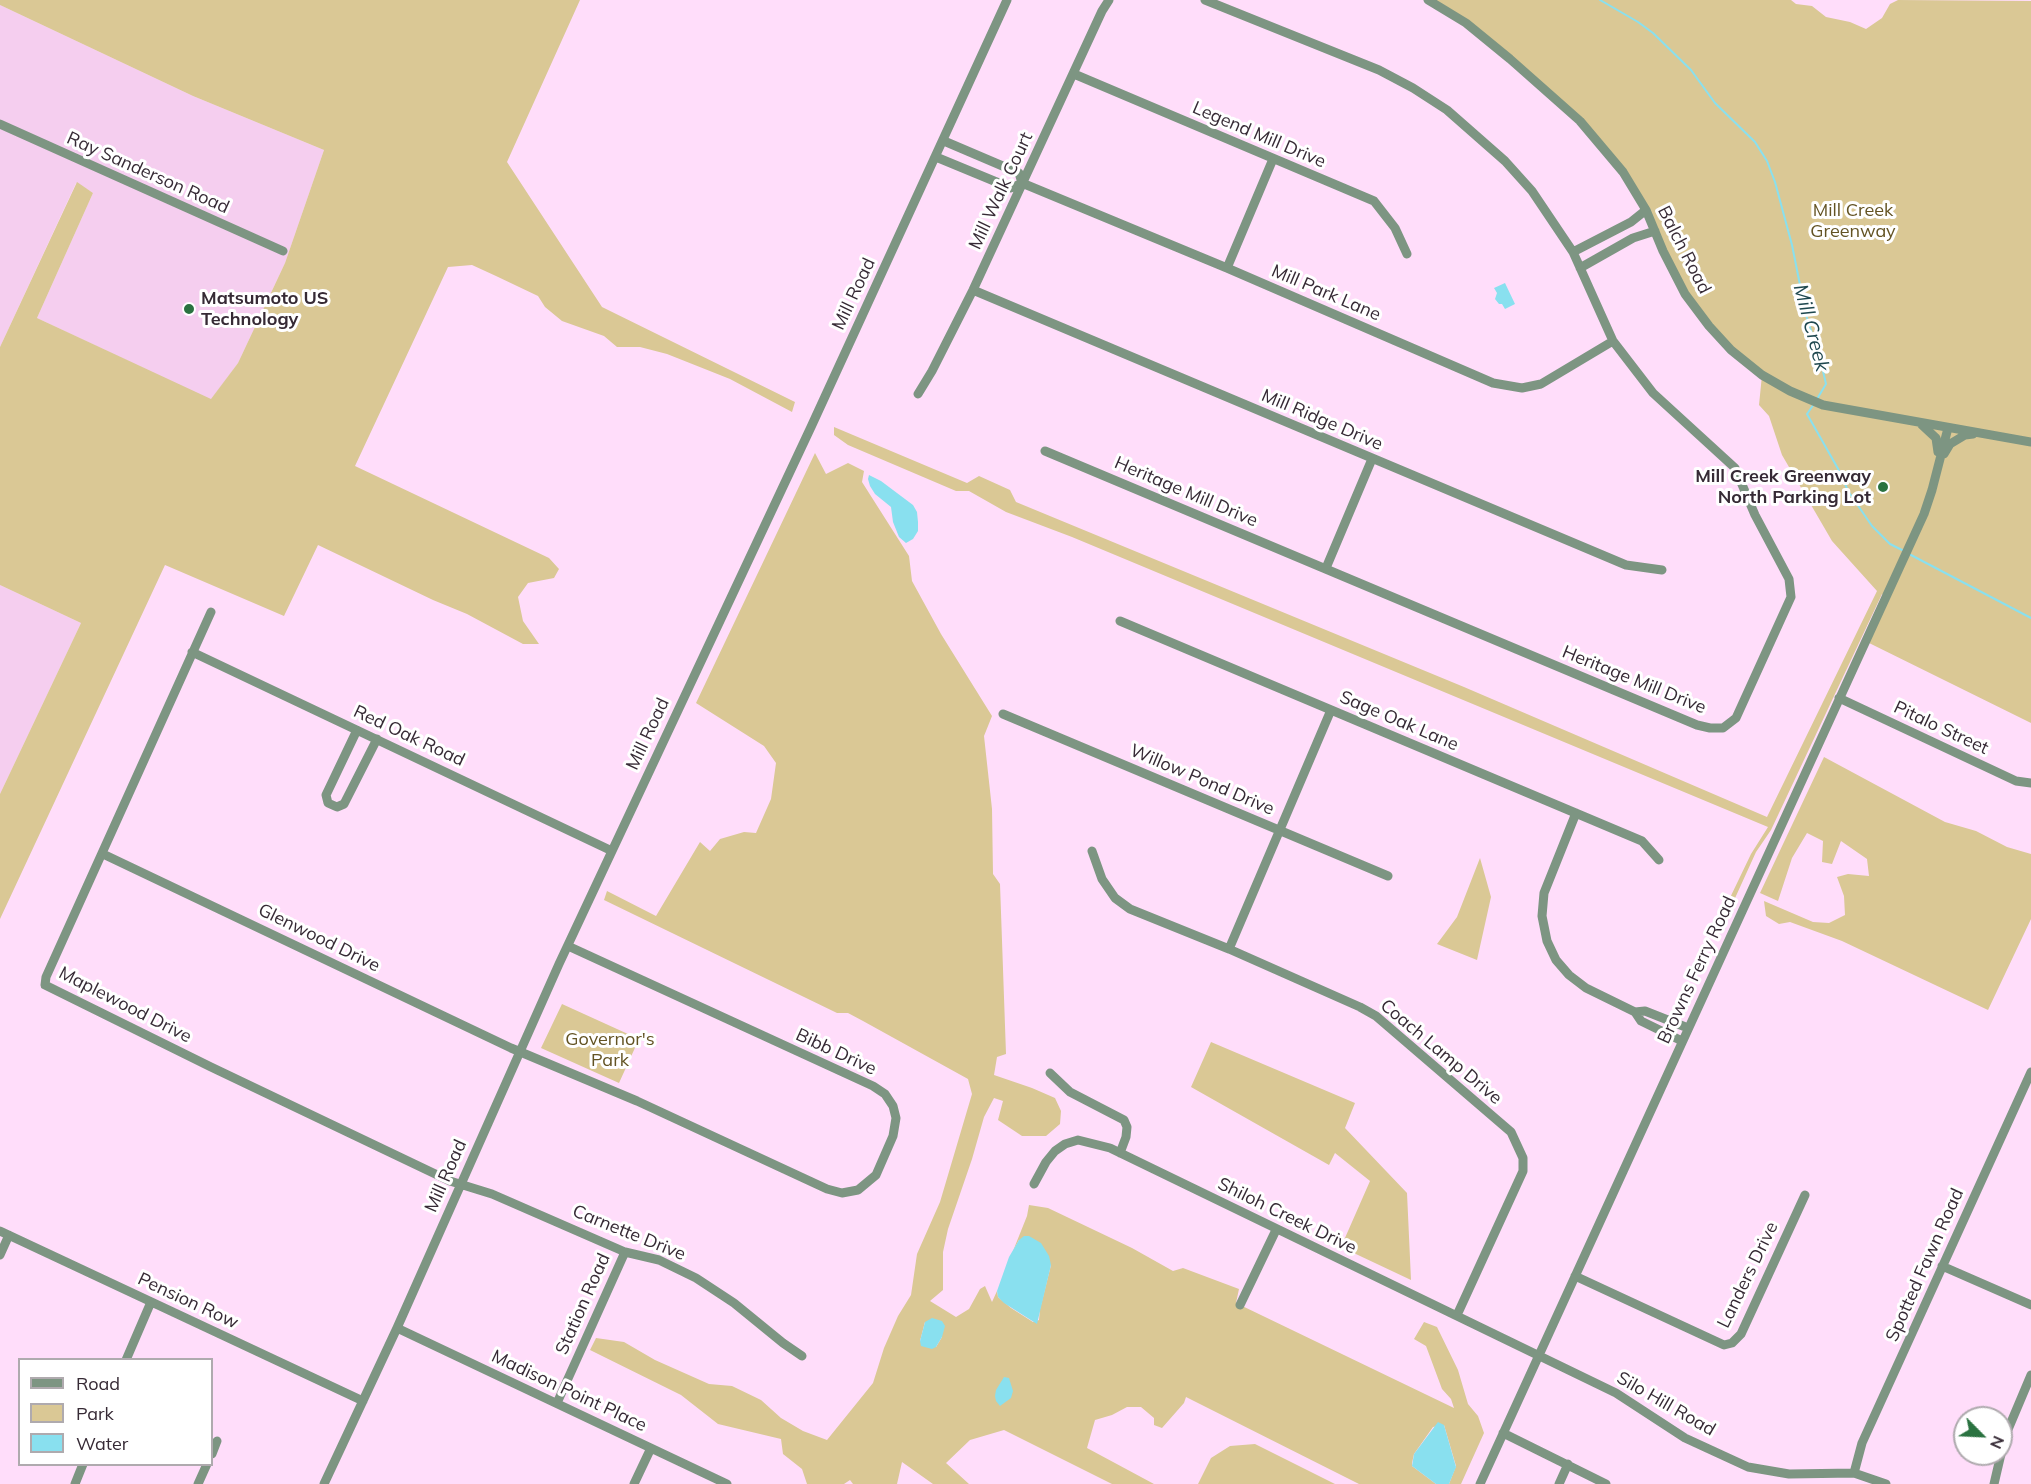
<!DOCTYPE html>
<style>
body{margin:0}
#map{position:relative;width:2031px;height:1484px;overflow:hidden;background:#ffddfa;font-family:Mulish,sans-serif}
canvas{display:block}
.legend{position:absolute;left:18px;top:1358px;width:195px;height:108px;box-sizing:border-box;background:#fff;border:2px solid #afaaae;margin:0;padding:8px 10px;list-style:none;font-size:18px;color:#362a35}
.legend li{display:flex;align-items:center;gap:12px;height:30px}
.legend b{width:30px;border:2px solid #afaaae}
.north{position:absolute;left:1953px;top:1406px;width:60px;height:60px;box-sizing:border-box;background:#fff;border:2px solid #afaaae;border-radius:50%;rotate:114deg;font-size:16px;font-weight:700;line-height:24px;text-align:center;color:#362a35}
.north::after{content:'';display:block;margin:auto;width:21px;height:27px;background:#2a7240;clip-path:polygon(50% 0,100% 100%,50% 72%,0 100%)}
</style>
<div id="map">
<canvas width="2031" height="1484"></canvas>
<ul class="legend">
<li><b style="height:8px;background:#7d9582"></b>Road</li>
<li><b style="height:16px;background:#dac895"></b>Park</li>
<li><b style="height:16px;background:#89e0ef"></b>Water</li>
</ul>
<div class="north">N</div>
</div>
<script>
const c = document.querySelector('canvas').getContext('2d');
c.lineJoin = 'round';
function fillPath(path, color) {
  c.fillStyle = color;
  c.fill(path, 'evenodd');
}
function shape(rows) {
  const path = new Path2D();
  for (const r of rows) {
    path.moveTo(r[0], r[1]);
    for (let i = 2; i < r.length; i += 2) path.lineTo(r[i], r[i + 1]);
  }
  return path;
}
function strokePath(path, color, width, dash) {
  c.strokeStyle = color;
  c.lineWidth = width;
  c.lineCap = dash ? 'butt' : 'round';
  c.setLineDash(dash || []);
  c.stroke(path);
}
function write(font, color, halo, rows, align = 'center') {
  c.font = font + ' Mulish,sans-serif';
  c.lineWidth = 6;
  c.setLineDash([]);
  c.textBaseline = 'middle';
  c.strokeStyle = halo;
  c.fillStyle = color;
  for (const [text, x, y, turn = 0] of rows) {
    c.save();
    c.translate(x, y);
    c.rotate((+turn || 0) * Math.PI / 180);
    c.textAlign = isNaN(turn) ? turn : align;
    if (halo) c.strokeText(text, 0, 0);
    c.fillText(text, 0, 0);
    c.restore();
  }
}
fillPath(shape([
 [0,5,193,96,324,150,285,263,238,363,211,400,37,318,93,193,76,183,0,347],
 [0,585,81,623,0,794]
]), '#f5ceef');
fillPath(shape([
 [0,0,580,0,507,162,602,307,795,402,792,412,730,379,667,354,640,347,617,347,604,336,562,321,545,307,538,296,496,276,472,265,448,267,355,466,549,558,559,569,554,578,528,583,518,597,523,621,539,644,523,644,467,614,433,600,318,545,284,616,165,565,0,919,0,794,81,623,0,585,0,347,77,182,93,193,37,318,211,399,238,363,285,263,324,150,193,96,0,5],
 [1428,0,1791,0,1796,4,1812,6,1826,17,1850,22,1866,29,1882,18,1890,4,1898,0,2031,1,2031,723,1865,641,1885,597,1882,594,1771,830,1756,852,1726,918,1727,904,1751,854,1768,827,1072,537,1006,512,969,491,956,491,848,445,834,435,834,427,967,483,979,476,1010,490,1016,502,1464,687,1767,817,1877,591,1832,541,1782,455,1769,416,1759,405,1762,375,1731,350,1685,294,1623,172,1580,121,1510,59],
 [815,453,826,474,848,463,864,471,862,482,909,556,912,581,941,634,992,716,984,736,992,809,993,874,1000,884,1006,1054,997,1057,994,1075,1032,1088,1055,1098,1061,1111,1060,1124,1046,1136,1022,1136,998,1120,1003,1101,994,1098,984,1117,972,1159,948,1229,943,1252,943,1290,930,1301,956,1317,969,1309,980,1289,985,1286,992,1302,997,1291,998,1297,1011,1308,1033,1322,1039,1320,1040,1309,1051,1265,1019,1240,1013,1251,1027,1216,1029,1205,1048,1208,1132,1248,1173,1271,1183,1268,1239,1289,1236,1303,1454,1408,1451,1399,1442,1389,1426,1346,1414,1339,1424,1322,1437,1327,1458,1370,1468,1404,1478,1416,1484,1433,1461,1484,1449,1484,1456,1466,1444,1425,1433,1427,1414,1454,1412,1463,1412,1466,1436,1484,1359,1484,1186,1397,1184,1403,1162,1428,1154,1425,1154,1418,1141,1407,1127,1407,1112,1415,1095,1420,1087,1448,1154,1484,1112,1484,1004,1430,970,1440,946,1463,969,1484,933,1484,902,1462,897,1484,853,1484,850,1480,844,1484,807,1484,802,1469,783,1454,781,1439,718,1424,681,1395,590,1350,596,1338,624,1342,655,1360,709,1384,732,1386,761,1400,781,1418,803,1431,827,1440,873,1383,884,1348,898,1316,911,1295,917,1254,940,1202,972,1094,968,1079,863,1021,848,1013,837,1013,604,900,607,891,656,916,700,842,710,851,720,839,744,832,756,833,771,799,776,763,764,746,696,703],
 [925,1322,942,1337,936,1347,920,1341],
 [1824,757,1945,822,1976,831,2007,847,2031,854,2031,919,1988,1010,1842,941,1790,922,1779,924,1766,916,1764,901,1813,922,1829,923,1845,915,1844,896,1837,877,1848,874,1869,876,1867,859,1841,841,1832,864,1822,862,1823,841,1807,833,1792,858,1778,901,1760,893],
 [1480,858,1491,897,1477,960,1437,944,1457,917],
 [562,1004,639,1039,619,1083,541,1048],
 [1211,1042,1355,1103,1345,1128,1407,1193,1411,1280,1341,1247,1370,1181,1335,1153,1329,1165,1191,1087],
 [1255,1444,1335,1484,1198,1484,1211,1458,1230,1446]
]), '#dac895');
fillPath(shape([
 [1505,283,1515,304,1505,309,1502,304,1499,304,1495,299,1497,293,1494,288],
 [869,475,881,481,913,505,917,512,918,522,918,531,913,539,906,543,899,537,893,522,891,507,875,494,870,486,868,479],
 [1024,1236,1029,1236,1041,1243,1049,1256,1051,1265,1037,1324,1004,1303,998,1297,997,1291,1009,1257,1019,1240],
 [932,1318,942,1321,945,1326,942,1337,936,1347,932,1349,921,1346,920,1341,925,1322],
 [1004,1377,1009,1378,1013,1391,1011,1398,1000,1406,996,1401,995,1396,996,1390],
 [1438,1422,1444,1425,1456,1467,1449,1484,1436,1484,1412,1466,1414,1454]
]), '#89e0ef');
strokePath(shape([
 [1600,0,1638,22,1653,33,1691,70,1715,103,1755,142,1767,161,1775,182,1792,245,1806,315,1820,358,1826,384,1817,399],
 [1814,404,1807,414,1841,474,1848,491,1872,526,1890,544,1904,551],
 [1909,554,2031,618]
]), '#89e0ef', 2);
strokePath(shape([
 [1428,0,1466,23,1510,59,1580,121,1623,172,1646,210,1663,251,1685,294,1709,326,1731,350,1762,375,1790,391,1823,405,2031,442],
 [1074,74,1374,201,1395,228,1407,254],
 [0,124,283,251],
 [944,141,1019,173,1022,183],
 [936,157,1011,188,1022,183,1227,268,1493,383,1522,388,1541,384,1613,341],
 [1573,252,1631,222,1646,210],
 [1227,268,1273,159],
 [1580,268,1633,238,1655,231],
 [973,290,1626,565,1662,570],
 [918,394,932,371,973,290,1102,11,1109,0],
 [1922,425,1936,438,1938,452],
 [1045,451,1697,725,1710,728,1723,728,1736,718,1791,597,1789,579,1755,515,1735,468,1653,393,1613,341,1573,252,1532,191,1505,161,1447,110,1413,88,1379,70,1205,0],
 [1944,454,1950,444,1965,435,1973,434],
 [1326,568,1372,459],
 [211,612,46,977,45,985,211,1067,450,1181,492,1194,625,1252,659,1260,696,1278,734,1303,783,1343,802,1356],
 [1120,621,1642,841,1659,860],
 [192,652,612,851],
 [1839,698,2016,781,2031,783],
 [1003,714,1388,876],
 [357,730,326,795,328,803,337,807,344,804,377,739],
 [1576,813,1544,893,1542,916,1547,941,1556,960,1569,975,1586,988,1635,1012,1641,1021,1682,1041],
 [1092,851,1102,879,1115,898,1130,909,1229,949,1360,1007,1376,1016,1511,1132,1523,1158,1523,1171,1457,1315],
 [103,854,511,1048,637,1101,827,1189,842,1193,858,1190,876,1175,893,1136,896,1118,893,1106,885,1094,873,1086,568,946],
 [1229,949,1331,710],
 [1635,1012,1645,1011,1688,1028],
 [1050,1073,1070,1092,1124,1120,1127,1127,1126,1137,1120,1153],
 [1034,1184,1046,1162,1055,1151,1065,1144,1078,1140,1110,1148,1616,1393,1685,1438,1748,1467,1789,1474,1854,1473,1886,1484],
 [0,1231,363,1401],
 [0,1255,9,1235],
 [1942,1266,2031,1305],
 [1575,1276,1724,1345,1732,1343,1741,1334,1805,1195],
 [1240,1305,1276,1230],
 [397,1328,727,1484],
 [126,1360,151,1302],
 [557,1403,625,1252],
 [1503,1433,1606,1484],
 [212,1454,217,1441],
 [2001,1454,2004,1439,2031,1375],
 [1854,1473,1862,1443,2031,1072],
 [75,1484,83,1464],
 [198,1484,207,1464],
 [324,1484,397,1328,559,964,811,427,1007,0],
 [634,1484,651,1448],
 [1480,1484,1924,514,1932,490,1948,428],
 [1559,1484,1568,1464],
 [1994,1484,2001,1454]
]), '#7d9582', 9);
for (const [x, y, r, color] of [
 [189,309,6,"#2a7240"],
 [1883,487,6,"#2a7240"]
]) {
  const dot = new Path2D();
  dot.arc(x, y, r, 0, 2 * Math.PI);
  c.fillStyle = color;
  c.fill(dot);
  strokePath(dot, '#fff', 2);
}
write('18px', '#362a35', '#fff', [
 ["Legend Mill Drive",1259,135,23],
 ["Ray Sanderson Road",148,173,24],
 ["Mill Walk Court",1001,191,-65],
 ["Balch Road",1684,250,63],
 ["Mill Park Lane",1326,293,23],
 ["Mill Road",854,294,-65],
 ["Mill Ridge Drive",1322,420,23],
 ["Heritage Mill Drive",1186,492,23],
 ["Heritage Mill Drive",1634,680,22],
 ["Sage Oak Lane",1399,721,23],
 ["Pitalo Street",1941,728,25],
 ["Mill Road",648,734,-65],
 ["Red Oak Road",409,736,25],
 ["Willow Pond Drive",1202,780,23],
 ["Glenwood Drive",319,938,26],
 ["Browns Ferry Road",1697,970,-65],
 ["Maplewood Drive",125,1005,27],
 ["Bibb Drive",836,1052,25],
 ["Coach Lamp Drive",1441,1052,40],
 ["Mill Road",446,1176,-66],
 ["Shiloh Creek Drive",1287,1216,26],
 ["Carnette Drive",629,1233,22],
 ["Spotted Fawn Road",1925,1265,-66],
 ["Landers Drive",1748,1275,-64],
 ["Pension Row",188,1301,25],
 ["Station Road",583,1304,-66],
 ["Madison Point Place",569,1391,25],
 ["Silo Hill Road",1666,1404,30]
]);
write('18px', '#635323', '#fff', [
 ["Mill Creek",1853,211],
 ["Greenway",1853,232],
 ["Governor's",610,1040],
 ["Park",610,1061]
]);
write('bold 18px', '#362a35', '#fff', [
 ["Matsumoto US",201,299],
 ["Technology",201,320],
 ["Mill Creek Greenway",1871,477,"right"],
 ["North Parking Lot",1871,498,"right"]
], 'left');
write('italic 20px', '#1f484f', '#fff', [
 ["Mill Creek",1811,328,75]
]);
</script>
